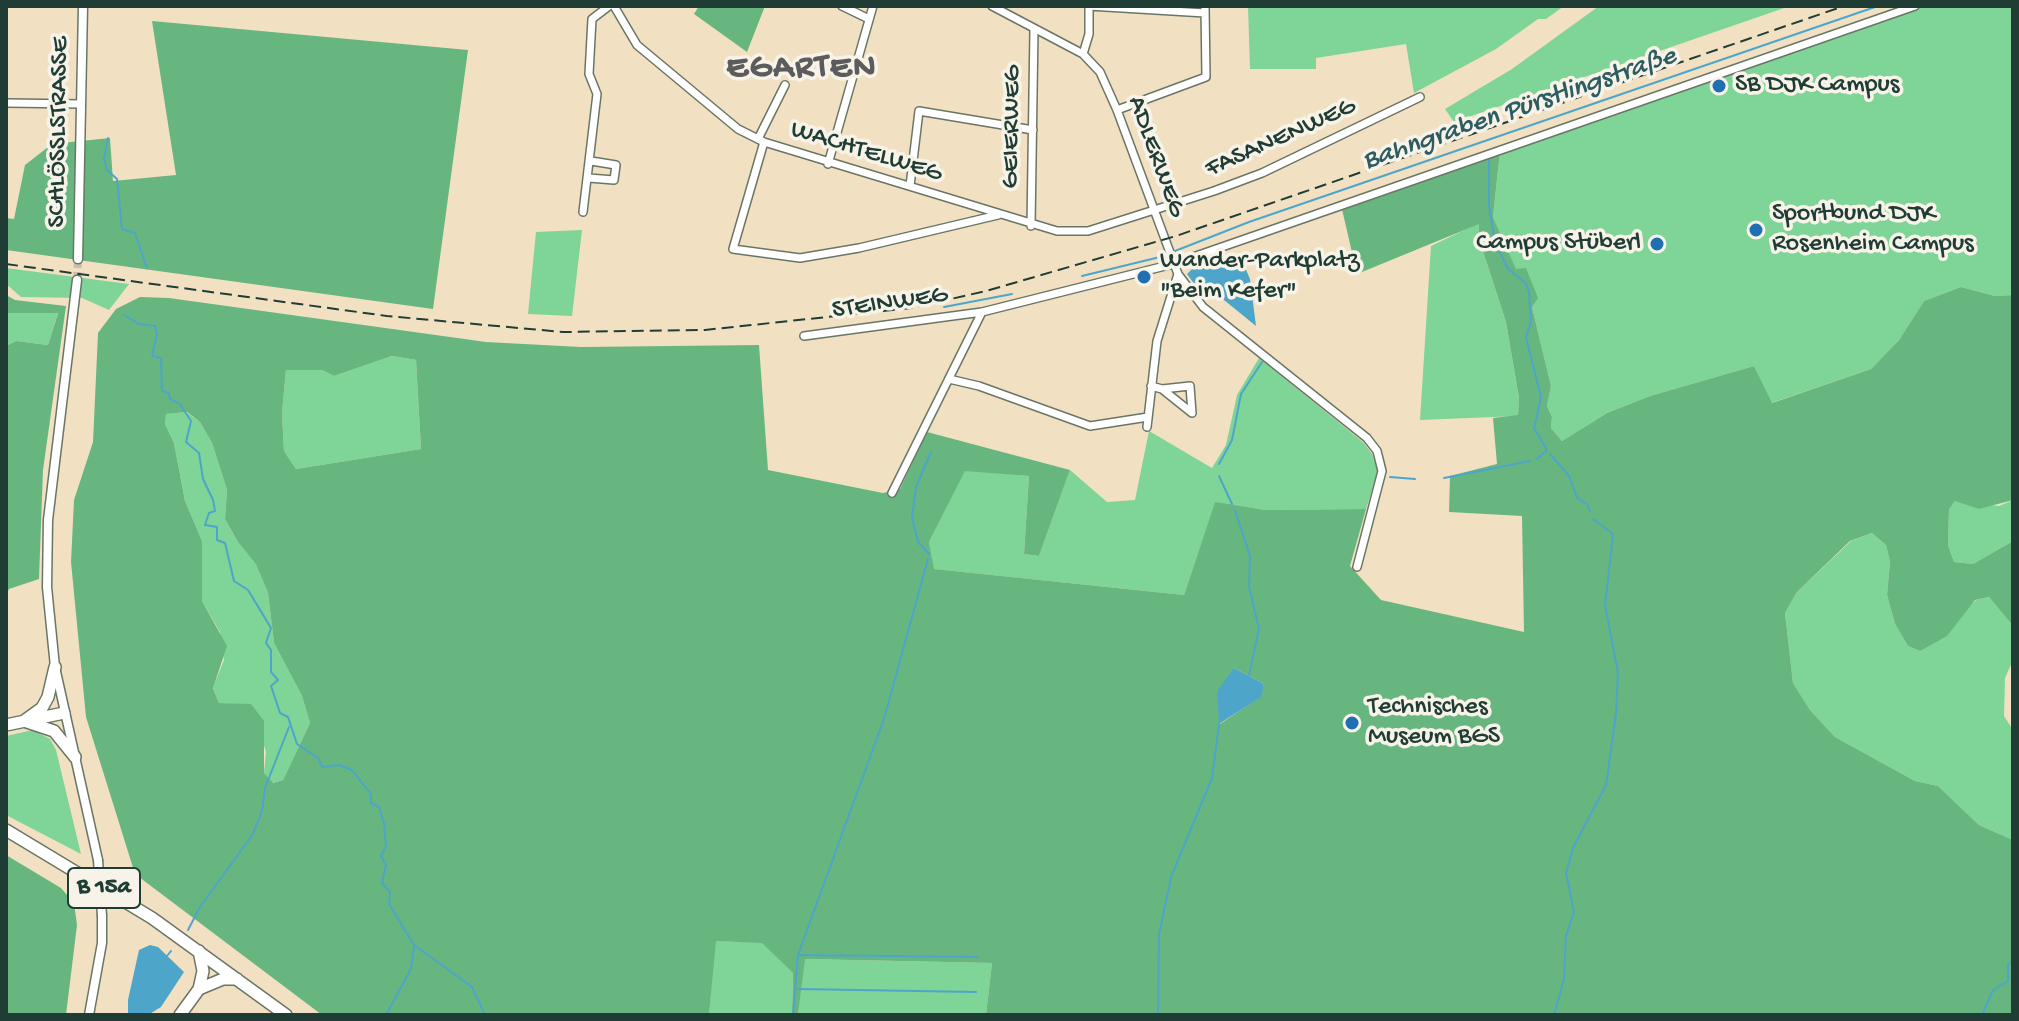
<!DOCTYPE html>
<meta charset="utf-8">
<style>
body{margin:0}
#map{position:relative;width:2019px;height:1021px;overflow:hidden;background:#f2e0c3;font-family:"Gochi Hand",sans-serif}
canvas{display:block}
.frame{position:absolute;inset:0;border:8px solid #1f3d34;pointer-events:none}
</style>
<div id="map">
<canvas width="2019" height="1021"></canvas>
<div class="frame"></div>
</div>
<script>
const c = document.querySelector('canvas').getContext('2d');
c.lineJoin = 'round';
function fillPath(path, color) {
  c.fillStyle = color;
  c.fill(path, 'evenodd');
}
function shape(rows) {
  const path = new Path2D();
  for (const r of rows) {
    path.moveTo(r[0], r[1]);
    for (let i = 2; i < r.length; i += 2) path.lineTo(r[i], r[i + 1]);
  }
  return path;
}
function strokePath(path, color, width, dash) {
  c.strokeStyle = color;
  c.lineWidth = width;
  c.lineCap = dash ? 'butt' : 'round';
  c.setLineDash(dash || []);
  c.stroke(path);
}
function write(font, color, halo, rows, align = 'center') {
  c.font = font + ' "Gochi Hand",sans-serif';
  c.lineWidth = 7;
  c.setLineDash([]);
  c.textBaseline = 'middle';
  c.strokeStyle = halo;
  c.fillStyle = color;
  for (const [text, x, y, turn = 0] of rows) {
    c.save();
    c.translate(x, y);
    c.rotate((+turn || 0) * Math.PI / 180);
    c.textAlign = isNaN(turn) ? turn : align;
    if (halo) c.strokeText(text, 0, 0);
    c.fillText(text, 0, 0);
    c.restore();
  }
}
fillPath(shape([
 [1248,6,1564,6,1546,19,1538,19,1496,49,1414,93,1406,44,1316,58,1316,69,1250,69],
 [1599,6,1790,6,1454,122,1445,109,1512,69],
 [1915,6,2013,6,2013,295,1995,296,1961,287,1924,301,1899,340,1871,369,1771,403,1754,366,1650,396,1607,413,1562,441,1551,428,1552,417,1547,406,1551,386,1532,307,1493,217,1500,151],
 [1479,223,1479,239,1506,322,1519,398,1518,416,1420,420,1431,246],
 [582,230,572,316,528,314,536,232],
 [6,268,129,284,109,310,82,298,21,297,6,284],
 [16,311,58,312,48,345,16,341,6,346,6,313],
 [392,356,416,360,421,449,296,469,284,451,282,413,286,370,322,370,334,376],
 [1259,358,1364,443,1372,454,1378,471,1366,509,1265,510,1215,503,1184,595,933,569,929,542,965,470,1029,476,1024,554,1039,556,1070,470,1107,502,1135,500,1149,431,1212,468,1226,445,1237,395],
 [186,412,200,422,212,443,227,490,225,519,238,542,256,563,268,593,274,643,302,696,310,723,283,780,272,783,264,773,266,752,251,705,219,703,213,687,224,660,220,632,202,601,202,541,185,501,174,443,165,424,166,414],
 [2013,500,2013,541,1973,564,1954,562,1948,545,1949,508,1955,501,1999,506],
 [1872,533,1886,545,1890,562,1887,595,1895,624,1908,646,1920,651,1976,600,1989,597,2013,626,2013,660,2005,678,2004,716,2013,730,2013,840,1979,825,1938,786,1915,781,1835,737,1810,710,1793,683,1785,613,1797,592,1851,541],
 [33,730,50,739,56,750,81,854,6,815,6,736],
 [715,941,762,942,793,973,792,1015,709,1015],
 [804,959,992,963,986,1015,798,1015]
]), '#7fd497');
fillPath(shape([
 [699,6,765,6,747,52,694,14],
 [152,21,468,50,433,309,6,250,6,218,14,219,25,165,52,144,110,138,113,181,176,175],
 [1500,151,1493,217,1516,269,1526,268,1538,298,1532,307,1551,386,1547,406,1552,417,1551,428,1562,441,1607,413,1650,396,1754,366,1772,403,1871,369,1899,340,1924,301,1961,287,1995,296,2013,295,2013,500,1979,509,1955,501,1949,509,1948,545,1954,562,1973,564,2013,541,2013,626,1989,597,1975,600,1947,636,1920,651,1908,646,1895,624,1887,595,1890,562,1886,545,1872,533,1850,541,1797,592,1785,613,1793,683,1810,710,1835,737,1915,781,1938,786,1979,825,2013,840,2013,1015,986,1015,992,963,805,959,798,1015,792,1015,793,973,762,943,716,941,709,1015,322,1015,135,874,86,717,71,562,74,500,93,442,98,333,116,309,140,297,169,298,486,342,581,347,759,345,768,470,883,493,900,489,927,432,1070,470,1039,556,1024,554,1029,476,965,471,929,542,934,569,1184,595,1215,502,1265,510,1366,509,1350,566,1381,600,1524,632,1522,516,1449,512,1450,476,1497,464,1493,418,1518,415,1519,398,1506,322,1479,239,1479,224,1357,274,1341,205],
 [392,356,416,360,421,449,296,469,284,451,282,413,286,370,322,370,334,376],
 [187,412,200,422,212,443,227,490,225,519,238,542,256,564,268,593,274,643,302,696,310,723,283,780,273,783,264,773,264,721,251,704,219,703,213,688,227,646,202,601,202,541,185,501,174,443,165,424,166,414],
 [1234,668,1264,684,1260,697,1220,724],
 [6,295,15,300,66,306,43,470,39,579,9,589,6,595,6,346,16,341,48,345,58,313,6,313],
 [6,855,61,888,74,903,77,925,66,1015,6,1015]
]), '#67b680');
fillPath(shape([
 [1234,253,1241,258,1250,279,1256,326,1208,287,1195,285,1187,274,1193,268],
 [1234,668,1264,684,1261,697,1219,724,1217,691],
 [150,945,158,947,184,972,161,1007,148,1015,128,1015,128,1000,139,950]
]), '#4da6ca');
strokePath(shape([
 [108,138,104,159,107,170,117,179,122,229,135,233,147,268],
 [1489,157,1489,205,1495,242,1508,269,1526,283,1529,292,1531,322,1526,337,1541,397,1534,428,1547,450,1537,459],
 [1175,251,1249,222,1878,6],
 [1082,276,1160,257],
 [944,307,1012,294],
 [124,315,139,324,155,326,157,334,152,356,161,358,162,391,169,393,170,399,180,404,191,421,186,442,199,453,203,479,213,500,215,511,209,513,205,525,217,527,217,540,225,543,234,581,248,590,271,628,266,643,271,650,271,672,278,680,271,686,280,713,288,717,297,744,318,758,322,767,339,765,352,770,371,794,371,803,379,807,384,823,386,846,381,856,386,865,382,883,390,892,389,904,414,945,472,987,485,1015],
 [1550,454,1569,476,1577,498,1587,504,1590,511],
 [1219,464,1232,440,1241,394,1262,362],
 [1219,476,1232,504],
 [1390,477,1415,479],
 [1444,478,1530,461],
 [1235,510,1250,556,1249,586,1259,629,1249,675],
 [929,554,918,542,912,518,916,487,931,452],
 [188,930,200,907,253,834,262,811,265,788,289,727],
 [800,955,978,957],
 [167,956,171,951],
 [798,989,976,992],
 [386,1015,411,969,414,946],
 [793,1015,798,955,884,719,928,559],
 [1158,1015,1159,935,1171,877,1212,778,1219,724],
 [1554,1015,1564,979,1566,936,1574,912,1566,873,1573,848,1606,785,1616,714,1618,673,1605,605,1613,534,1593,519],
 [1982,1015,1993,990,2008,981,2008,965,2013,960]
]), '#4da6ca', 2);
strokePath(shape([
 [77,280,78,259]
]), '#c8bfa6', 8, [8, 4]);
const minor = shape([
 [614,6,637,45,738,129,764,142,1057,231,1088,231,1214,191,1262,173,1420,97],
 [842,6,869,19],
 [992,6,1083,54,1100,72,1117,110,1178,274,1157,341,1147,427],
 [1089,6,1205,13],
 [1083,54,1089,34,1089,6],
 [6,103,81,104],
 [1117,110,1206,77,1205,6],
 [758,139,785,85],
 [764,142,733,249,800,258,859,248,998,215],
 [828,164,873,6],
 [589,178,614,180,616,165,591,161],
 [910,186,919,111,1033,130],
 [583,212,597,94,589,74,592,19,609,6],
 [1031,226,1034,29],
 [1178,274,1203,307,1367,438,1377,451,1382,471,1357,567],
 [804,336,982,312,1173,264,1915,6],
 [949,379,979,386,1090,426,1148,417],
 [1151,386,1162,389,1190,386,1192,413,1162,389],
 [892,493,982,312]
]);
const tertiary = shape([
 [78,259,83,6],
 [77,280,48,520,47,587,55,667,98,860],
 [89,1015,102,943,102,916]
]);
const trunk = shape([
 [24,721,54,731,75,757],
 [24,721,42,708,48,697,55,667],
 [6,725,64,713],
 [6,830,152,918,286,1015],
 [199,989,223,979,237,979],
 [180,1015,199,989,203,971,199,951]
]);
strokePath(minor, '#697666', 10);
strokePath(tertiary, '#697666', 11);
strokePath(trunk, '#697666', 14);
strokePath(minor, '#fff', 7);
strokePath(tertiary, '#fff', 8);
strokePath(trunk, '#fff', 11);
strokePath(shape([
 [6,264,387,316,563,332,705,330,911,308,986,291,1176,236,1844,6]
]), '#1f3d34', 2, [12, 6]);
const tertiaryBridge = shape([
 [98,860,102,916]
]);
strokePath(tertiaryBridge, '#697666', 11, []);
strokePath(tertiaryBridge, '#fff', 8);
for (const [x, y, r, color] of [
 [1719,86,8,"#1f6fb2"],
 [1756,230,8,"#1f6fb2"],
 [1657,244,8,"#1f6fb2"],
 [1144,277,8,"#1f6fb2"],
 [1352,723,8,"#1f6fb2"]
]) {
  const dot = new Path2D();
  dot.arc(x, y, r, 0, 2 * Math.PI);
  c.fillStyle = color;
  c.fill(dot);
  strokePath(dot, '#f7f3e8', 3);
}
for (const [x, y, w] of [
 [104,888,72]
]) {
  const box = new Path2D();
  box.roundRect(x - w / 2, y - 20, w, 40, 6);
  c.fillStyle = '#f7f3e8';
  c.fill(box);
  strokePath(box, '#1f3d34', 2);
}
write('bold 24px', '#1f3d34', null, [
 ["B 15a",104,888]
]);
write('26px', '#1f3d34', '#f7f3e8', [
 ["SB DJK Campus",1735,86],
 ["Sportbund DJK",1772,215],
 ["Rosenheim Campus",1772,245],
 ["Campus Stüberl",1641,244,"right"],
 ["Wander-Parkplatz",1160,262],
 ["\"Beim Kefer\"",1160,292],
 ["Technisches",1368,708],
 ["Museum BGS",1368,738]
], 'left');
write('26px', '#1f3d34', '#f7f3e8', [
 ["GEIERWEG",1013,127,-89],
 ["SCHLÖSSLSTRASSE",60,132,-89],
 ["FASANENWEG",1281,139,-24],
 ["WACHTELWEG",866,153,17],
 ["ADLERWEG",1155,157,70],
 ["STEINWEG",890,304,-8]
]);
write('italic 28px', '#2d5c61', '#f7f3e8', [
 ["Bahngraben Pürstlingstraße",1520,110,-19]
]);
c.letterSpacing = '2px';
write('bold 34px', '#5d5c5d', '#f7f3e8', [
 ["EGARTEN",802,70]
]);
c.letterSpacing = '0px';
</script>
